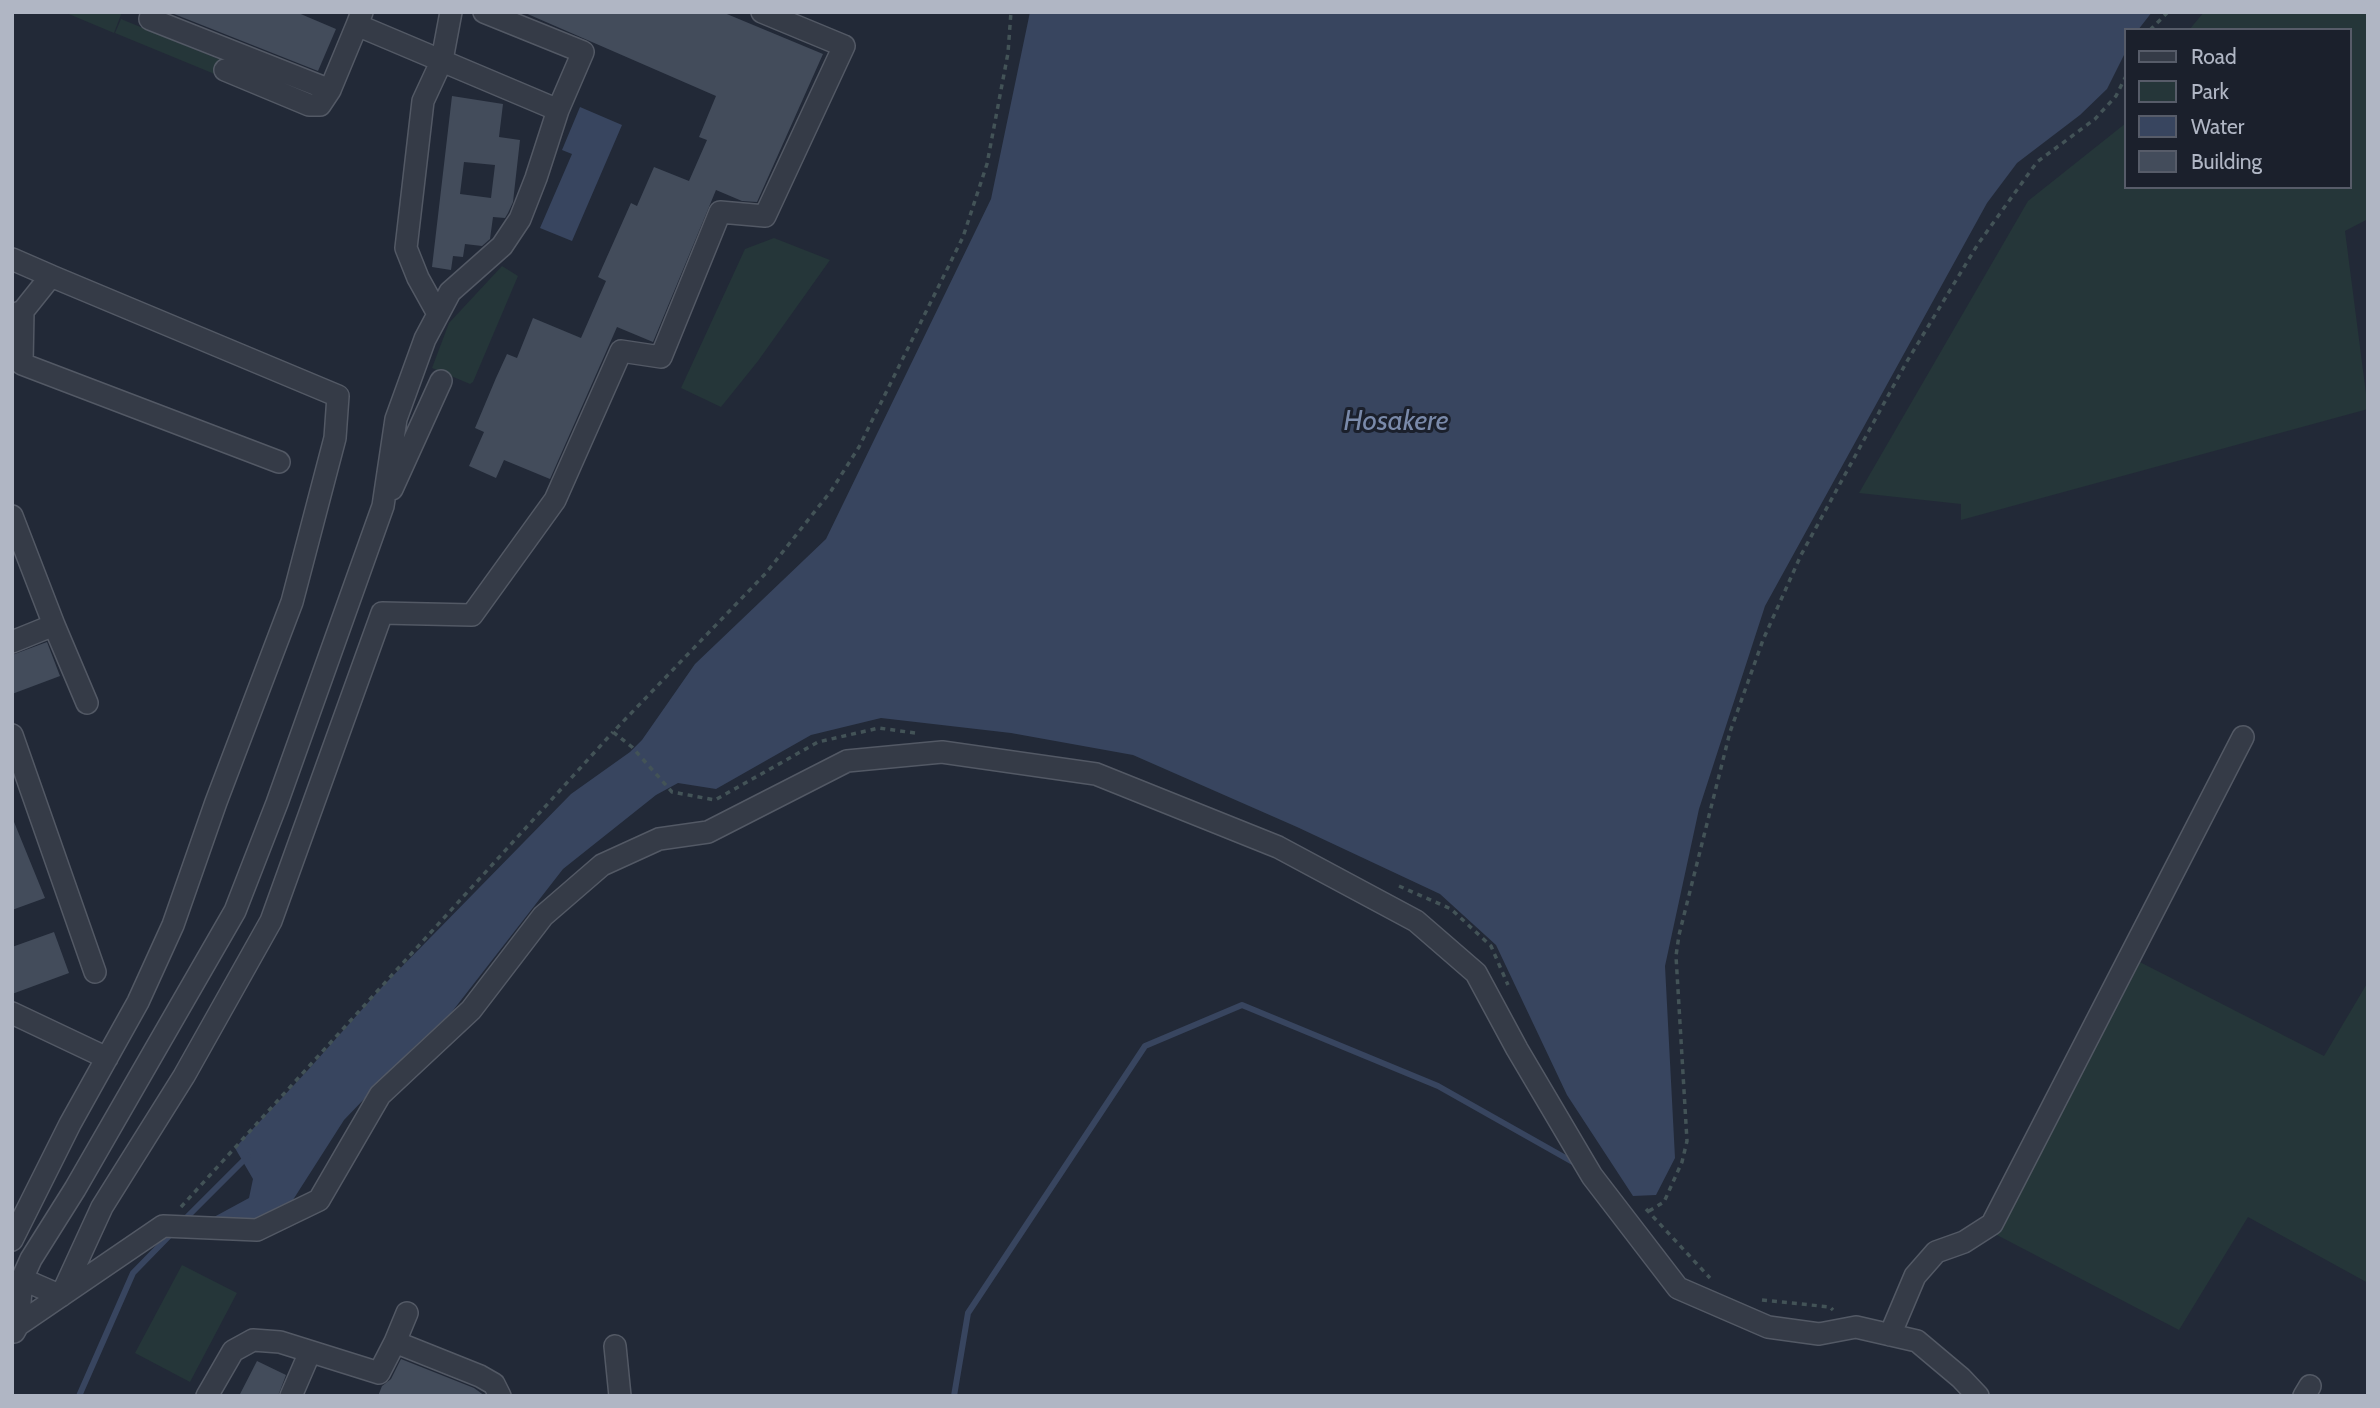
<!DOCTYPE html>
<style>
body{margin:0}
#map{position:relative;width:2380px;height:1408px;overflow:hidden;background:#222937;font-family:Cabin,sans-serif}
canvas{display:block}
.frame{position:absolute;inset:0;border:14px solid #b0b6c4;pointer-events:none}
.legend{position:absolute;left:2124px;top:28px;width:228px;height:161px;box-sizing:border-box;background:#1b202c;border:2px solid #575c69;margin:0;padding:9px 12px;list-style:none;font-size:21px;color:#b0b6c4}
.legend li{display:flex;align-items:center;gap:14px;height:35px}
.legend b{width:35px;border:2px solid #575c69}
</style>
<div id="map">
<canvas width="2380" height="1408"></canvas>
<div class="frame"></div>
<ul class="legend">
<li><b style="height:9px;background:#353b47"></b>Road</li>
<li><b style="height:19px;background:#253639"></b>Park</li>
<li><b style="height:19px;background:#38455f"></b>Water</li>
<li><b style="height:19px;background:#434c5b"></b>Building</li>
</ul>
</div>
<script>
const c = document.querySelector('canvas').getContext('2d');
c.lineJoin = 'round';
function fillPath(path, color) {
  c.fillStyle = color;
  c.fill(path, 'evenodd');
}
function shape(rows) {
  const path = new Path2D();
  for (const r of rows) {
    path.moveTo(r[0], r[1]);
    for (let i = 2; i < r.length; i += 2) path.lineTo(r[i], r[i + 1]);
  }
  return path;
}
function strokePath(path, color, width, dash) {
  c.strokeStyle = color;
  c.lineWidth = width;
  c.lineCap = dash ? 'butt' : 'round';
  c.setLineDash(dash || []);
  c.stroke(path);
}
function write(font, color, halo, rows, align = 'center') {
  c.font = font + ' Cabin,sans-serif';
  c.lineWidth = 6;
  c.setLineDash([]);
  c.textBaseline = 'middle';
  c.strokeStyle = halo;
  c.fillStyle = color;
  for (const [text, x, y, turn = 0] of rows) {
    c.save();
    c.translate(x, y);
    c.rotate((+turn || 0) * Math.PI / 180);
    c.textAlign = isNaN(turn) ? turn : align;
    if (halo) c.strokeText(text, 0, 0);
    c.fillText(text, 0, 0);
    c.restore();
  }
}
fillPath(shape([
 [64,12,122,12,114,33],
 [2204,12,2368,12,2368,219,2345,231,2368,409,1961,520,1961,504,1859,493,2028,201,2126,123,2126,187,2350,187,2350,30,2189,30],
 [121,19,223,61,217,75,115,33],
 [774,238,830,260,758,361,721,407,681,388,745,249],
 [502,266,518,276,473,382,470,384,432,368,449,323],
 [2128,956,2324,1056,2368,982,2368,1283,2248,1217,2179,1330,1995,1234],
 [182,1265,237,1293,190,1382,135,1353]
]), '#253639');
fillPath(shape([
 [1030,12,2152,12,2138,30,2126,30,2126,51,2107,89,2080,115,2017,163,1987,203,1765,606,1699,809,1665,966,1675,1158,1656,1195,1633,1196,1567,1095,1496,945,1440,894,1297,827,1133,755,1011,733,881,718,811,735,716,789,678,783,656,795,563,869,451,1013,412,1049,344,1120,291,1203,259,1226,216,1225,214,1217,249,1198,253,1179,235,1148,308,1070,382,987,571,794,630,752,642,740,695,664,826,539,991,199],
 [580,107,622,125,572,241,540,228,572,154,562,150]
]), '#38455f');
strokePath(shape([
 [184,1220,248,1156],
 [79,1396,133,1273,174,1231],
 [954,1396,968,1313,1145,1046,1242,1005,1438,1086,1578,1165]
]), '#38455f', 6);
fillPath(shape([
 [169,12,296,12,336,29,318,71],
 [523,12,722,12,823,54,757,202,742,201,716,190,653,342,617,327,550,479,504,460,496,478,469,466,484,432,475,428,496,378,507,354,517,358,533,318,581,338,606,281,598,277,631,203,637,206,654,167,689,181,707,140,699,137,716,96],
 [452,96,503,104,499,137,520,140,513,202,508,213,505,218,493,217,490,239,482,246,465,244,463,257,453,256,451,270,432,267],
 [464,162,495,165,491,198,460,194],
 [47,642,60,676,12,694,12,655],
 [12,817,45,898,12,910],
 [54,932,69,973,12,994,12,947],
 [401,1359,474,1388,485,1396,378,1396,382,1386,391,1379],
 [257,1361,286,1375,278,1396,239,1396]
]), '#434c5b');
const minor = shape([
 [152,12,150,19,330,90,357,25],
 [362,12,357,25,558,110],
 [225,70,309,105,320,105,330,90],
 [12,259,51,276],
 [23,311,22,364,279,462],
 [438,314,418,278,406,248,423,101,442,60,451,12],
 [12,315,23,311,51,276,338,396,335,438,292,602,216,802,173,925,138,1002,70,1124,12,1240],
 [392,489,441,381],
 [12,516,54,625,87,703],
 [12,642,54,625],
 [12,735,95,972],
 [12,1013,107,1058],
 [22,1279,61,1296],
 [62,1294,102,1207,184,1076,271,921,382,613,472,615,555,500,621,351,661,357,720,212,765,216,844,46,762,12],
 [18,1325,163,1226,257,1230,319,1200,380,1095,471,1010,543,916,602,865,659,839,708,832,847,761,942,752,1096,774,1278,847,1416,921,1476,973,1517,1049,1592,1176,1678,1288,1768,1327,1819,1334,1856,1327,1917,1341,1961,1378,1978,1396],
 [14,1332,18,1325,22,1279,31,1259,75,1189,235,911,277,803,383,506,396,419,425,339,450,292,502,246,520,219,536,178,558,110,583,52,484,12],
 [1890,1335,1915,1276,1936,1252,1964,1242,1992,1224,2243,737],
 [395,1342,407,1313],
 [615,1346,620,1396],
 [207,1396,233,1351,253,1340,280,1342,379,1373,395,1342,480,1376,494,1384,500,1396],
 [291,1396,310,1352],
 [2304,1396,2310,1386]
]);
strokePath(minor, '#535965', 24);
strokePath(shape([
 [2150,30,2168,12],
 [915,733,879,728,818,742,715,800,672,792,632,747,613,732,766,573,831,491,859,447,963,237,987,164,1008,53,1011,12],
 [1399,886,1451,909,1491,946,1508,985],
 [181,1207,613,732],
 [1646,1209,1710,1278],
 [1649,1211,1664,1202,1682,1162,1687,1141,1676,956,1679,935,1730,732,1763,640,1801,555,1906,363,1978,244,2037,162,2095,119,2116,96,2126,76],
 [1762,1300,1830,1307,1833,1310]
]), '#435357', 3.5, [5, 5]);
strokePath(minor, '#353b47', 21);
write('italic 28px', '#7a8aaa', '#1b202c', [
 ["Hosakere",1396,422]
]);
</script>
